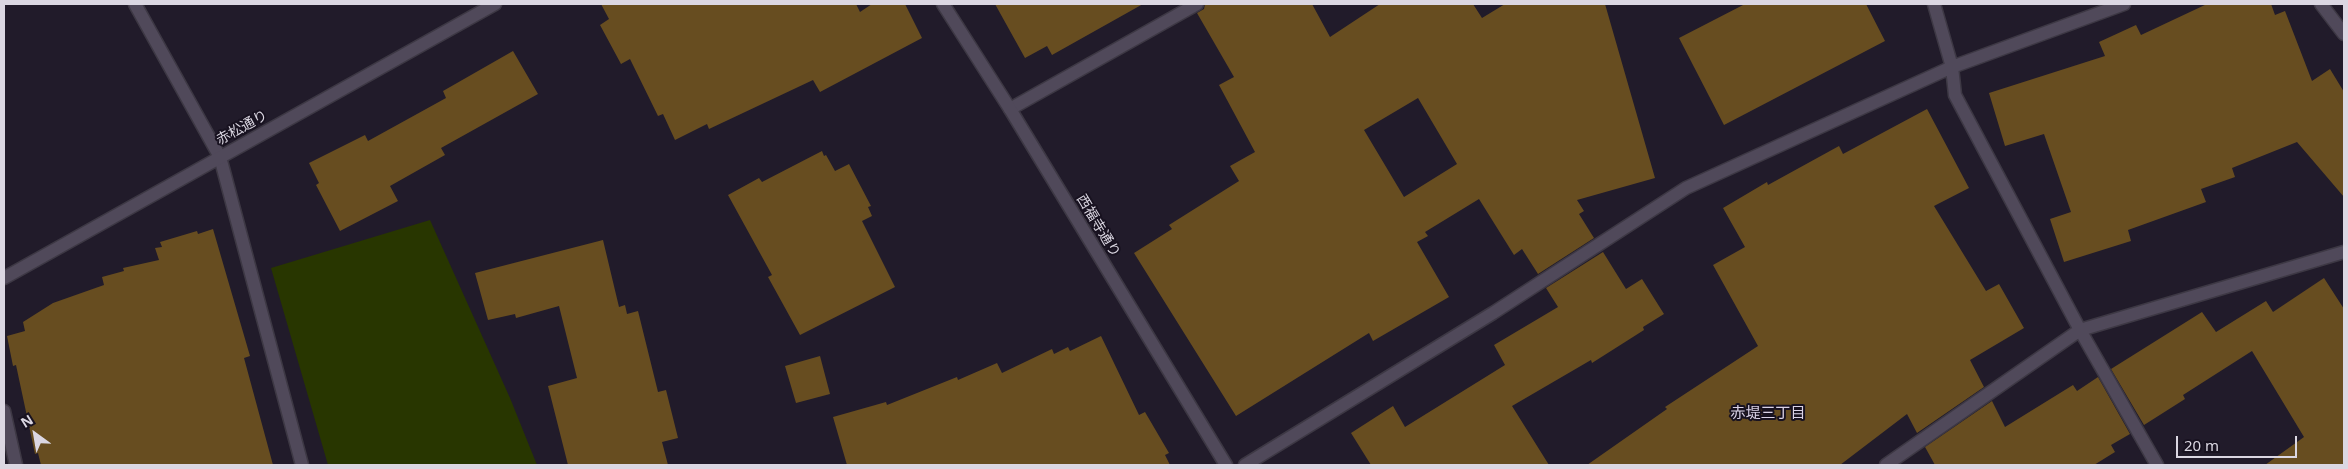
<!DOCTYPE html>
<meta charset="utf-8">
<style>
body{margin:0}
#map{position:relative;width:2348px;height:469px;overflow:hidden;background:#211b2a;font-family:"Noto Sans",sans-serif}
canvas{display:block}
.frame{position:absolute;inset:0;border:5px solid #dbd7e2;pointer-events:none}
.north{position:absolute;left:10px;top:409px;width:50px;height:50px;-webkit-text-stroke:4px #181220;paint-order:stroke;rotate:328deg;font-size:14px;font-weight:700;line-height:20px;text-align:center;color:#dbd7e2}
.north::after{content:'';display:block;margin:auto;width:18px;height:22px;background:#dbd7e2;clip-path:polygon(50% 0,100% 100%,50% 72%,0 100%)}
.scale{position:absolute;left:2176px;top:436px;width:121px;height:22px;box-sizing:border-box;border:2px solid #dbd7e2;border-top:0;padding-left:6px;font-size:15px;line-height:18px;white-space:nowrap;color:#dbd7e2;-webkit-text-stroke:4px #181220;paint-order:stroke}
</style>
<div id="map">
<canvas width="2348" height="469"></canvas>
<div class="frame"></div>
<div class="north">N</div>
<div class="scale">20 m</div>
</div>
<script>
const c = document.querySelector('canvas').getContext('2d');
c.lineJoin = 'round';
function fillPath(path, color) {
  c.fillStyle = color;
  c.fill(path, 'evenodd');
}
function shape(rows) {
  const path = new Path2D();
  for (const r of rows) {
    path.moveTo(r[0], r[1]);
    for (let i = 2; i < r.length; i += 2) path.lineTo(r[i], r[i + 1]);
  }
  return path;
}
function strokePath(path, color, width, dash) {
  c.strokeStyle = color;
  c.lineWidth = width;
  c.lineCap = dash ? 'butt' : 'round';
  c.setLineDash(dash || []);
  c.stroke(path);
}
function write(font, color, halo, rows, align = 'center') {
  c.font = font + ' "Noto Sans","Noto Sans JP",sans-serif';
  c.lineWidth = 4;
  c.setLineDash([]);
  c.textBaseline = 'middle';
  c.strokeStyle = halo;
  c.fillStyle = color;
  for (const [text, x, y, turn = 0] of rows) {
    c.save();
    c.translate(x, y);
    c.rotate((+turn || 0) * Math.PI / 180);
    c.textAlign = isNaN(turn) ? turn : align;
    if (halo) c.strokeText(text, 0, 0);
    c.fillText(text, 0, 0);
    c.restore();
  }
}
fillPath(shape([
 [430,220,510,398,537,465,328,465,271,268]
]), '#283600');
fillPath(shape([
 [601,4,856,4,860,12,872,4,905,4,922,38,820,92,813,80,709,129,707,124,675,140,663,114,658,116,630,59,621,64,600,25,609,19],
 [995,4,1143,4,1052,55,1047,46,1025,58],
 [1205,4,1312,4,1330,37,1380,4,1473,4,1482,18,1505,4,1605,4,1655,178,1577,200,1584,211,1579,214,1594,238,1538,274,1522,249,1514,255,1479,199,1425,232,1428,236,1417,242,1449,297,1373,341,1369,333,1236,416,1134,253,1172,229,1169,225,1239,181,1230,166,1255,152,1219,85,1234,77,1197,13,1204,9],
 [1418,98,1457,164,1404,197,1364,130],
 [1745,4,1866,4,1885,41,1724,125,1679,38],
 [2207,4,2271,4,2275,15,2285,11,2312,81,2330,69,2344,92,2344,197,2297,142,2232,168,2235,177,2201,189,2206,202,2128,230,2131,241,2064,262,2050,219,2071,212,2044,134,2005,146,1989,93,2105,56,2099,42,2136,25,2141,35],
 [513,51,538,94,441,148,445,155,390,186,398,201,340,231,316,185,319,183,309,163,365,135,368,141,446,98,443,91],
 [1927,109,1969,188,1934,206,1986,291,1999,284,2024,328,1970,360,1984,387,1917,433,1907,414,1840,465,1587,465,1667,409,1665,407,1758,346,1713,265,1745,247,1723,208,1767,182,1768,185,1839,146,1843,154],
 [822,151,824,156,826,155,835,171,849,164,871,206,868,207,872,216,862,221,895,287,800,335,768,277,772,275,728,195,759,178,762,182],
 [213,229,250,356,244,358,273,465,41,465,38,453,35,454,16,365,13,366,7,336,25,331,23,322,53,303,104,285,102,277,124,271,123,268,159,260,155,248,162,247,160,242,197,231,198,234],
 [603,240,619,307,625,305,627,314,638,311,658,392,666,390,678,438,662,442,668,465,568,465,548,386,577,378,559,306,516,318,515,314,488,320,475,273],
 [1603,252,1626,289,1642,279,1664,314,1643,327,1644,330,1592,363,1591,360,1512,406,1549,465,1371,465,1351,433,1393,406,1405,427,1505,365,1494,345,1558,307,1546,288],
 [2324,278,2344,309,2344,465,2265,465,2304,437,2252,351,2183,395,2185,399,2144,425,2111,369,2202,312,2216,332,2266,301,2273,312],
 [1101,336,1139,415,1145,412,1169,453,1165,455,1170,465,847,465,833,417,886,402,887,405,957,377,958,380,997,363,1002,373,1052,349,1054,354,1068,347,1070,351],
 [820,356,830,394,796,403,785,366],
 [2098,377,2130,434,2111,445,2115,452,2094,465,1935,465,1925,447,1992,401,2005,427,2073,385,2077,391]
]), '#674d20');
const minor = shape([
 [135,4,220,157,302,465],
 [1934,4,1952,67,1955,95,2080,330,2157,465],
 [2321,4,2344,34],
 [1010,109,1197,4],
 [4,411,16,465],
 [1245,465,1493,313,1686,188,1952,67,2124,4],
 [1886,465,2080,330,2344,252]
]);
const tertiary = shape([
 [943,4,1010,109,1226,465],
 [4,278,495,4]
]);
strokePath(minor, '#3d3844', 15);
strokePath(tertiary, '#3d3844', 15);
strokePath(minor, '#50495a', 12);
strokePath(tertiary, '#50495a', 12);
write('14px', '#dbd7e2', '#181220', [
 ["赤松通り",242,128,-29],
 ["西福寺通り",1098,226,59]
]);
write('15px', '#dad2e6', '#181220', [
 ["赤堤三丁目",1768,414]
]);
</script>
